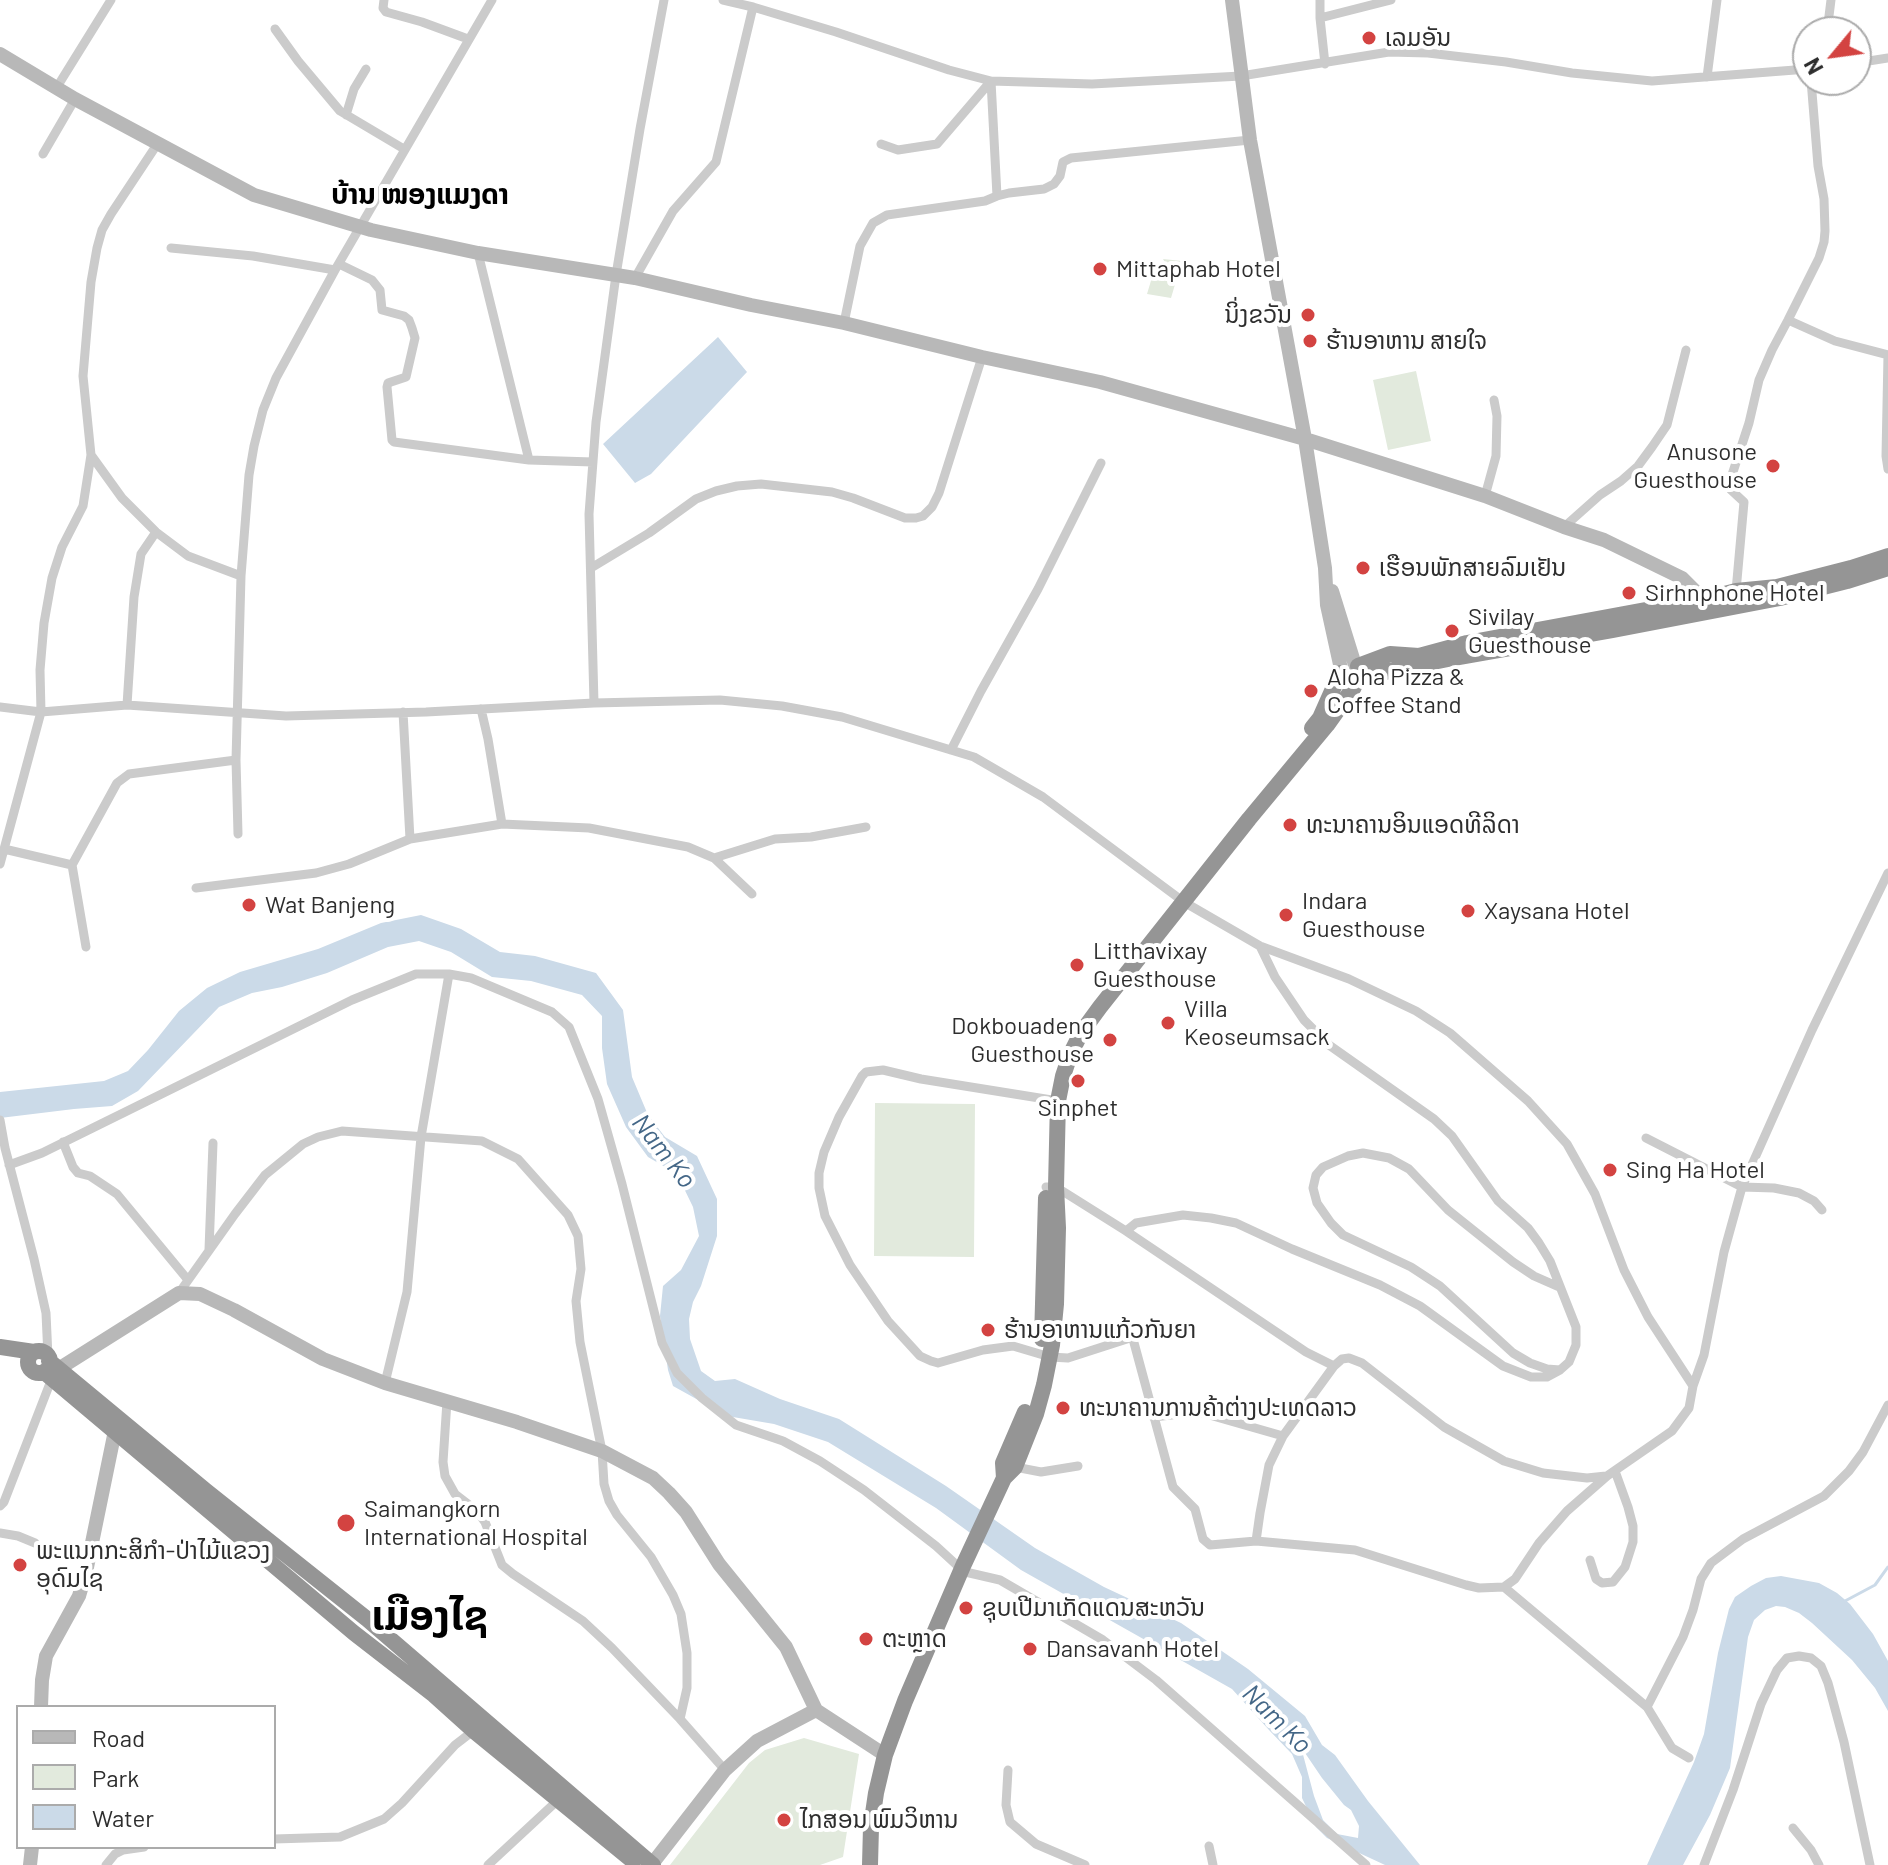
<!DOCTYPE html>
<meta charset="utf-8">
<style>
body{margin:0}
#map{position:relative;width:1888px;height:1865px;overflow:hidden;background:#fff;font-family:Barlow,sans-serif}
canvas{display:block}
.legend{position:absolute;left:16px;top:1705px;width:260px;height:144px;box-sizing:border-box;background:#fff;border:2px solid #ababab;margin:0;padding:10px 14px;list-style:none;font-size:24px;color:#2e2e2e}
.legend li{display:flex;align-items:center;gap:16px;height:40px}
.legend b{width:40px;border:2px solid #ababab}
.north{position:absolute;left:1792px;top:16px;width:80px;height:80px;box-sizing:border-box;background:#fff;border:2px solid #ababab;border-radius:50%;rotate:241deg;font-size:22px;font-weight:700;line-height:32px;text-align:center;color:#2e2e2e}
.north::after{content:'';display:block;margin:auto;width:28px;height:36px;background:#d34341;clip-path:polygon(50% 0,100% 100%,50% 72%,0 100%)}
</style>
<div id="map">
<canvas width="1888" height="1865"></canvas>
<ul class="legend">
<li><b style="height:10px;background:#b8b8b8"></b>Road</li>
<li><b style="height:22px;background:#e2eadd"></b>Park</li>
<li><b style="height:22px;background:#cbdae8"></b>Water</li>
</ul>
<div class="north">N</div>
</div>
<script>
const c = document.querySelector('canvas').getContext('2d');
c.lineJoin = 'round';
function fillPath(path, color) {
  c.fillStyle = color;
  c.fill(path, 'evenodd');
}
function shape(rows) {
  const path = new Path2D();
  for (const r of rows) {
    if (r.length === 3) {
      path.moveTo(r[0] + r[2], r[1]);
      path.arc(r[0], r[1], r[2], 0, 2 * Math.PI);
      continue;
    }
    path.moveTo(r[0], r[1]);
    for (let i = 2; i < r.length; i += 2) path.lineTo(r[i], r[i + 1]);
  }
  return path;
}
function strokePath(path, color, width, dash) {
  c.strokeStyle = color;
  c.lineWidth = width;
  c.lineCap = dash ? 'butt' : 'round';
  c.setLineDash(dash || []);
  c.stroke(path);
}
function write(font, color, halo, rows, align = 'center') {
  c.font = font + ' Barlow,"Noto Sans Lao",sans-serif';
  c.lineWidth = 8;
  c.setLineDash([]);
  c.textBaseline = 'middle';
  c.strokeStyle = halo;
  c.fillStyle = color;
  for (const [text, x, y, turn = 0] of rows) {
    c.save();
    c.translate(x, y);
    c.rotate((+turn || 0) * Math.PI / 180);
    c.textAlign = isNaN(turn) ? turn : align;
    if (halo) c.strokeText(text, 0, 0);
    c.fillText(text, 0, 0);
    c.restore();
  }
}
fillPath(shape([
 [1163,259,1182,261,1171,298,1147,294,1153,274,1156,276,1164,273,1167,266],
 [1416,371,1431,441,1388,450,1373,380],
 [875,1103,975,1104,974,1257,874,1256],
 [804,1738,859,1754,843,1857,820,1865,670,1865,749,1763,765,1750]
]), '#e2eadd');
fillPath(shape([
 [718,337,747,372,651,474,635,483,603,444],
 [421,915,461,929,500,952,535,956,596,973,623,1010,632,1077,648,1115,665,1137,697,1156,717,1199,717,1236,701,1286,693,1302,689,1319,690,1339,701,1371,715,1381,735,1379,780,1399,839,1419,946,1486,1035,1548,1104,1587,1181,1623,1248,1669,1305,1716,1322,1745,1335,1755,1368,1801,1420,1865,1385,1865,1327,1838,1316,1827,1302,1798,1302,1777,1292,1754,1269,1730,1232,1689,1021,1570,936,1508,828,1442,774,1424,727,1416,673,1386,668,1370,660,1316,663,1286,681,1270,699,1236,693,1207,677,1174,648,1157,626,1127,607,1084,602,1048,602,1016,582,995,531,981,492,977,451,952,419,941,388,947,327,973,282,987,252,993,219,1007,138,1091,112,1106,74,1109,0,1118,0,1092,104,1081,128,1071,148,1050,179,1011,207,988,240,972,318,949,381,923],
 [1301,1747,1322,1778,1344,1805,1351,1810,1359,1826,1358,1838,1337,1834,1323,1820,1314,1796],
 [1781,1576,1819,1583,1837,1593,1850,1604,1873,1634,1888,1661,1888,1711,1875,1688,1852,1660,1812,1623,1799,1613,1785,1607,1776,1606,1765,1610,1754,1620,1748,1637,1730,1768,1710,1815,1683,1865,1647,1865,1694,1762,1704,1734,1718,1653,1729,1609,1735,1597,1751,1586,1766,1578]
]), '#cbdae8');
strokePath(shape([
 [1845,1601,1875,1585,1888,1567]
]), '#cbdae8', 3);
strokePath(shape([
 [384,0,383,8,386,12,422,22,468,39],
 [723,0,753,7,836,32,949,70,991,81,1092,84,1241,76,1389,52,1428,53,1506,62,1572,73,1652,81,1808,69],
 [1320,0,1320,18,1325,64],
 [1320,18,1391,0],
 [275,29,298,61,340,111,404,149],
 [1827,32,1831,0],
 [1856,63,1888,58],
 [1707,77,1717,0],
 [991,81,997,196,1009,193,1044,189,1054,184,1060,176,1063,162,1071,158,1250,140],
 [57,87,111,0],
 [346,115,354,89,366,69],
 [881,144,898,150,937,144,991,81],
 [43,154,75,99],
 [171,248,253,256,335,270],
 [478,253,529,460],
 [339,264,372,280,380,290,382,310,404,316,409,320,412,328,415,338,406,377,388,383,387,387,392,440,394,442,529,460,593,462],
 [635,278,673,211,716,162,753,7],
 [1788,320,1835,341,1888,355],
 [844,323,860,246,873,223,887,215,985,201,997,196],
 [1888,355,1886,456,1888,469],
 [91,455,122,498,156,532,188,556,241,576],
 [1485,496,1496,456,1497,416,1494,400],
 [1564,527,1600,495,1621,481,1638,466,1652,447,1667,425,1686,350],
 [591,568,649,533,696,499,716,491,737,486,761,484,832,492,853,498,905,518,916,518,923,516,932,507,939,493,982,357],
 [1737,595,1736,591,1744,502,1731,490,1729,484,1749,423,1759,380,1772,350,1788,320,1819,258,1824,242,1825,231,1824,199,1818,166,1811,80],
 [594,703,589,514,596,422,616,275,640,129,664,0],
 [127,705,134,597,141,554,156,532],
 [0,707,41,712,40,670,44,623,52,578,62,547,83,506,91,455,83,376,91,282,97,248,102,230,111,214,158,143],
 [481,709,488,739,502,824],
 [403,712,410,839],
 [951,750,981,691,1038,589,1101,463],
 [238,834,236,760,241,576,249,475,254,446,263,410,276,378,335,270,492,0],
 [4,849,72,865],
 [714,858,775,839,811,837,866,827],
 [0,864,41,712,127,705,286,716,426,712,594,703,720,700,782,706,842,717,974,757,1043,797,1184,902,1260,946,1349,979,1416,1011,1450,1033,1528,1101,1567,1144,1595,1194,1624,1270,1648,1317,1693,1386,1689,1408,1672,1431,1607,1476,1567,1511,1539,1543,1515,1579,1504,1587,1479,1588,1466,1585,1355,1550,1256,1541,1210,1545,1203,1539,1195,1509,1173,1487,1133,1339,1130,1338,1068,1358,1050,1357,1013,1346,983,1350,938,1363,931,1361,920,1356,888,1321,850,1265,825,1216,819,1188,819,1173,824,1152,839,1117,862,1076,866,1072,883,1070,921,1079,1058,1101],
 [196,888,316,873,349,864,410,839,502,824,589,828,688,847,714,858,752,894],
 [86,947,72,865,117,783,129,774,236,760],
 [0,1120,5,1148,34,1259,46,1313,48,1357],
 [1646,1138,1742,1187,1774,1188,1799,1193,1814,1201,1822,1210],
 [63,1142,73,1167,78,1173,90,1176,117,1194,188,1280],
 [9,1165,42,1153,352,1000,416,974,449,974,471,978,552,1012,569,1027,598,1099,622,1184,662,1343,677,1373,702,1398,736,1425,783,1441,820,1461,864,1490,936,1546,961,1569],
 [1046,1187,1056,1187,1126,1231,1306,1352,1334,1366],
 [1126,1231,1136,1223,1183,1215,1211,1218,1236,1223,1292,1249,1380,1285,1420,1306,1503,1366,1531,1377,1547,1377,1560,1370,1569,1362,1576,1345,1576,1327,1550,1261,1539,1243,1528,1228,1498,1201,1452,1136,1434,1119,1329,1045,1304,1020,1275,977,1260,946],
 [209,1250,213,1143],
 [1559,1287,1534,1276,1513,1262,1448,1210,1409,1169,1389,1158,1363,1153,1348,1156,1323,1167,1316,1175,1313,1188,1317,1203,1331,1223,1343,1235,1411,1267,1440,1286,1513,1353,1530,1363,1547,1369,1560,1370],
 [179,1293,235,1214,265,1175,303,1144,318,1137,342,1131,482,1141,518,1159,568,1215,578,1236,581,1269,576,1301,580,1342,602,1451,604,1484,609,1501,617,1515,651,1557,673,1595,681,1614,687,1653,687,1688,680,1719],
 [385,1383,407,1292,421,1137,449,974],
 [1693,1386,1704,1355,1724,1252,1742,1187,1812,1030,1888,873],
 [447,1401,443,1462,445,1476,455,1494,477,1511,485,1522,502,1565,513,1574,583,1621,612,1648,680,1719,725,1770],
 [1153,1417,1199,1412,1283,1436],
 [1015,1467,1041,1472,1078,1466],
 [0,1506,4,1502,52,1378],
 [0,1533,18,1536,35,1543],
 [1256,1541,1260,1513,1269,1465,1283,1436,1334,1366,1342,1359,1349,1358,1362,1363,1444,1427,1504,1461,1543,1473,1587,1478,1606,1476],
 [1590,1560,1596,1579,1602,1583,1613,1582,1625,1567,1633,1542,1633,1526,1628,1507,1615,1471],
 [961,1571,1000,1580,1103,1640,1156,1680,1366,1865],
 [1504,1587,1647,1707,1672,1748,1689,1758],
 [1647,1707,1683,1637,1693,1610,1701,1579,1711,1563,1743,1539,1824,1496,1849,1471,1863,1452,1888,1405],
 [1008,1770,1006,1805,1010,1822,1036,1844,1085,1865],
 [1793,1828,1811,1850,1819,1865],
 [274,1839,340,1837,384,1819,402,1803,455,1745,477,1728],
 [1209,1846,1213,1865],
 [106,1865,115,1854,123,1850,144,1847],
 [488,1865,557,1801],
 [1704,1865,1733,1790,1761,1704,1777,1670,1787,1658,1799,1656,1811,1658,1821,1666,1828,1683,1844,1742,1870,1865]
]), '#cbcbcb', 9);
strokePath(shape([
 [1232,0,1250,140,1305,439,1325,568,1327,605,1341,669],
 [0,54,75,99,254,195,371,230,478,253,635,278,751,305,844,323,982,357,1100,382,1305,439,1485,496,1564,527,1604,540,1682,578,1708,604],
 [1332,591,1355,665],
 [60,1368,179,1293,200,1294,234,1310,323,1359,385,1383,517,1422,602,1451,653,1478,669,1493,686,1512,719,1564,786,1647,816,1710],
 [41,1707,42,1680,46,1656,79,1596,86,1572,117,1421],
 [652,1864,725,1770,757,1741,816,1710,885,1755],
 [30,1865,32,1847]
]), '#b8b8b8', 14);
strokePath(shape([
 [1358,666,1390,654,1419,656,1467,643,1705,599,1736,591,1777,587,1851,568,1888,556],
 [1362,680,1389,671,1453,658,1612,630,1780,598,1847,581,1888,568],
 [1312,728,1320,718,1340,673],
 [1042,1339,1046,1198],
 [0,1347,34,1352],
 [39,1362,11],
 [49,1361,206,1491,367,1619,653,1865],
 [44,1372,354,1633,434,1695,474,1731,633,1861],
 [1004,1478,1003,1463,1025,1412],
 [870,1865,871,1827,876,1793,885,1755,905,1701,963,1566,1004,1478,1015,1467,1036,1414,1044,1385,1052,1345,1056,1304,1058,1228,1056,1187,1058,1101,1063,1076,1070,1055,1081,1033,1100,1007,1249,819,1327,725,1354,687]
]), '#959595', 16);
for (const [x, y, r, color] of [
 [1369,38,8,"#d34341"],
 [1100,269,8,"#d34341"],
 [1308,315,8,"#d34341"],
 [1310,341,8,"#d34341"],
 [1773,466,8,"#d34341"],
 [1363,568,8,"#d34341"],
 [1629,593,8,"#d34341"],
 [1452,631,8,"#d34341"],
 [1311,691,8,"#d34341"],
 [1290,825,8,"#d34341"],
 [249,905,8,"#d34341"],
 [1468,911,8,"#d34341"],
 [1286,915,8,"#d34341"],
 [1077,965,8,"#d34341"],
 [1168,1023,8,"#d34341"],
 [1110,1040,8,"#d34341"],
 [1078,1081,8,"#d34341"],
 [1610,1170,8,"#d34341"],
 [988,1330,8,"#d34341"],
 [1063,1408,8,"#d34341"],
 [346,1523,10,"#d34341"],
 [20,1565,8,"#d34341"],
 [966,1608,8,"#d34341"],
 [866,1639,8,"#d34341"],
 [1030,1649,8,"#d34341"],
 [784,1820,8,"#d34341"]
]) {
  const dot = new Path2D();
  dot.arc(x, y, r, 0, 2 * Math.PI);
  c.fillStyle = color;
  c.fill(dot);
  strokePath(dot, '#fff', 3);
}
write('24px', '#2e2e2e', '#fff', [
 ["ເລມອັນ",1385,38],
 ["Mittaphab Hotel",1116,269],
 ["ນິ່ງຂວັນ",1292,315,"right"],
 ["ຮ້ານອາຫານ ສາຍໃຈ",1326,341],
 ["Anusone",1757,452,"right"],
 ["Guesthouse",1757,480,"right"],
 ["ເຮືອນພັກສາຍລົມເຢັນ",1379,568],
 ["Sirhnphone Hotel",1645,593],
 ["Sivilay",1468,617],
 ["Guesthouse",1468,645],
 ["Aloha Pizza &",1327,677],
 ["Coffee Stand",1327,705],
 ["ທະນາຄານອິນແອດທີລິດາ",1306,825],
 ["Indara",1302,901],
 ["Guesthouse",1302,929],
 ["Wat Banjeng",265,905],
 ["Xaysana Hotel",1484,911],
 ["Litthavixay",1093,951],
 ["Guesthouse",1093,979],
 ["Villa",1184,1009],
 ["Keoseumsack",1184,1037],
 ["Dokbouadeng",1094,1026,"right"],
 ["Guesthouse",1094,1054,"right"],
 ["Sinphet",1078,1108,"center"],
 ["Sing Ha Hotel",1626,1170],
 ["ຮ້ານອາຫານແກ້ວກັນຍາ",1004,1330],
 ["ທະນາຄານການຄ້າຕ່າງປະເທດລາວ",1079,1408],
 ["Saimangkorn",364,1509],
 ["International Hospital",364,1537],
 ["ພະແນກກະສິກຳ-ປ່າໄມ້ແຂວງ",36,1551],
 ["ອຸດົມໄຊ",36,1579],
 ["ຊຸບເປີມາເກັດແດນສະຫວັນ",982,1608],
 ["ຕະຫຼາດ",882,1639],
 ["Dansavanh Hotel",1046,1649],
 ["ໄກສອນ ພົມວິຫານ",800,1820]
], 'left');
write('italic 26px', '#446787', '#fff', [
 ["Nam Ko",664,1151,52],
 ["Nam Ko",1277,1719,45]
]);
write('bold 28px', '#000', '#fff', [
 ["ບ້ານ ໜອງແມງດາ",420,195]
]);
write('bold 40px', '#000', '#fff', [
 ["ເມືອງໄຊ",430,1617]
]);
</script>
